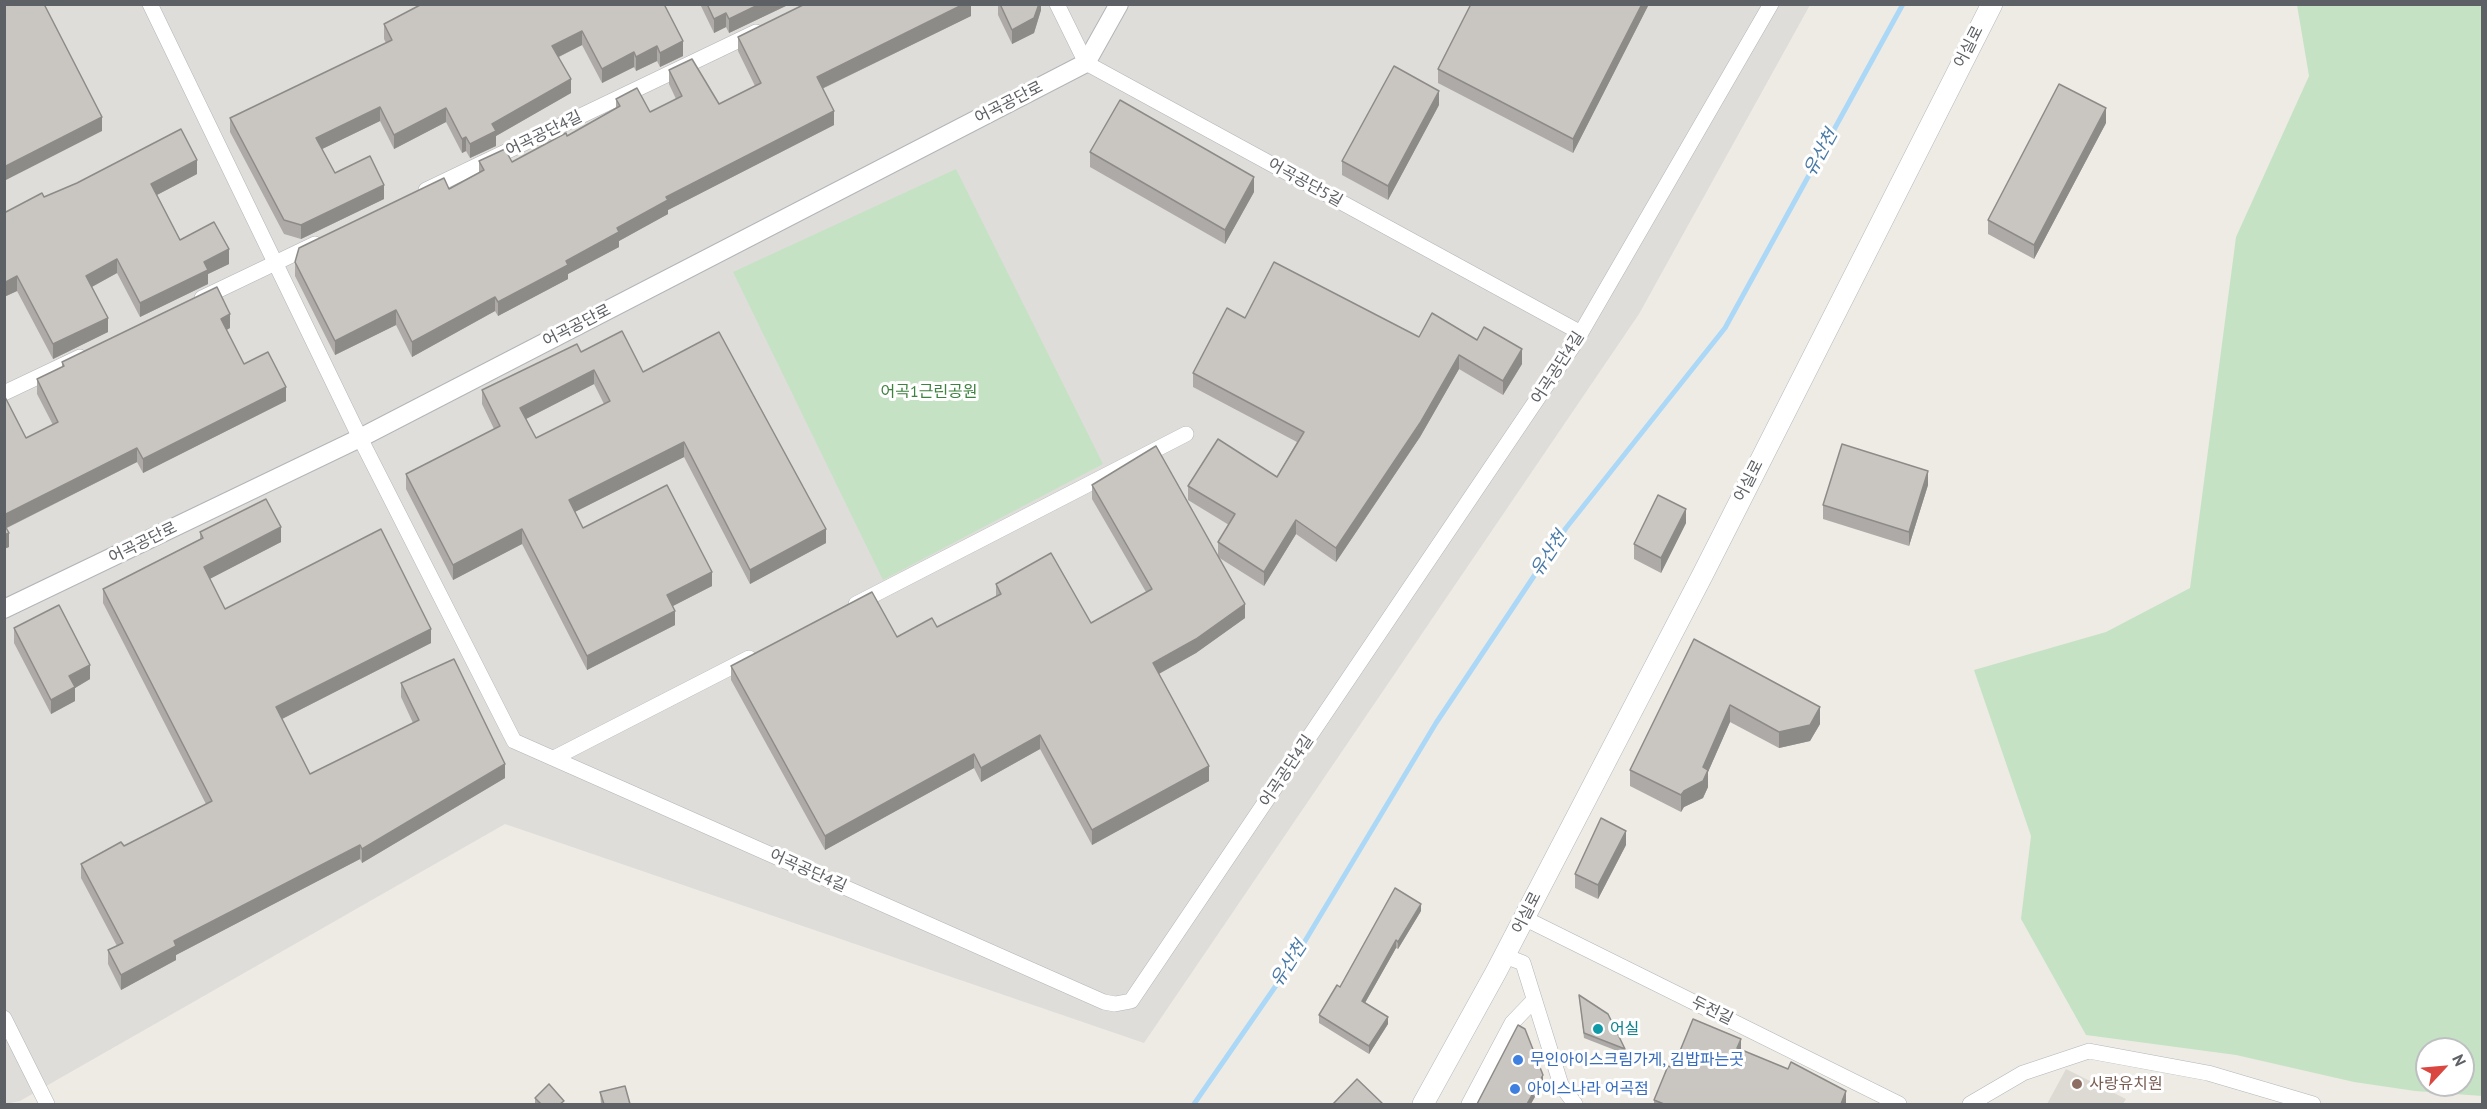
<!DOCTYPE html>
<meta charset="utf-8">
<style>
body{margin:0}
#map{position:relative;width:2487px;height:1109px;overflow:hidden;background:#eeebe5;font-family:"PT Sans",sans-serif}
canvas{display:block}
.frame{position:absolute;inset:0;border:6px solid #5d6064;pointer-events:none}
.north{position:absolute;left:2415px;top:1037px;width:60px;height:60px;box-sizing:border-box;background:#fff;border:2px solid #bebfc1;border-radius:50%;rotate:64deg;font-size:16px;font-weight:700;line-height:24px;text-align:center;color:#5d6064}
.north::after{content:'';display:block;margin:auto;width:21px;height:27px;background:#d94740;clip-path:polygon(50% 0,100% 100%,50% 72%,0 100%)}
</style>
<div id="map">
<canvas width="2487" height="1109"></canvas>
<div class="frame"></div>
<div class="north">N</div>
</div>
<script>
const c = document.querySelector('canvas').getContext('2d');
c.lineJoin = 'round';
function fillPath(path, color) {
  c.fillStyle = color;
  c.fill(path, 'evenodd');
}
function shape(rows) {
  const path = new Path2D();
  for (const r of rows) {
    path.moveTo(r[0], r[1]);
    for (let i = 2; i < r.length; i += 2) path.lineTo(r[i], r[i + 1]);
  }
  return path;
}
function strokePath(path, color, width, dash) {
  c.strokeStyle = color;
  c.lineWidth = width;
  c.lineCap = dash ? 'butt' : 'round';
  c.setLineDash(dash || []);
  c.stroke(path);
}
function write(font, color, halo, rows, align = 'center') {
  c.font = font + ' "PT Sans","Noto Sans KR",sans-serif';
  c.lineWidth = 6;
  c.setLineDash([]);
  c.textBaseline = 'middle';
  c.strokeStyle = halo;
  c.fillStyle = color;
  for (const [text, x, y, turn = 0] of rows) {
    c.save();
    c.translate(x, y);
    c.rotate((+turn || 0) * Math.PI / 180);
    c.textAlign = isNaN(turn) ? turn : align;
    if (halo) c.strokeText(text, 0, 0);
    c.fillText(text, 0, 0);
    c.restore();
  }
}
fillPath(shape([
 [5,5,1810,5,1639,314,1144,1043,505,824,20,1101,5,1104]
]), '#dfddd9');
fillPath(shape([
 [2066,1069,2126,1099,2123,1104,2047,1104]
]), '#dddad3');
fillPath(shape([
 [2297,5,2482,5,2482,1096,2415,1091,2354,1082,2236,1055,2086,1035,2021,919,2031,836,1974,670,2106,632,2190,588,2236,237,2309,76],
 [2427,1049,2463,1049,2463,1085,2427,1085],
 [956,169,1103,464,883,580,733,272]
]), '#c5e3c4');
strokePath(shape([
 [1194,1104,1293,961,1436,723,1566,528,1725,328,1903,4]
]), '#acd8f7', 5);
const minor = shape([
 [150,4,360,438,514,741,1104,1002,1115,1004,1131,1001,1575,343,1771,4],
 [1057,4,1086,63,1581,333],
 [426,190,756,32],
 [202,298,315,244],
 [4,393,80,357],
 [856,604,1186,434],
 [554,758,749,658],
 [1524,918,1899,1104],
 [1505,956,1523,963,1561,1085,1575,1104],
 [4,1018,47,1104],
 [1469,1104,1512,1023,1534,1000],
 [1970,1104,2023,1073,2089,1051,2208,1073,2313,1104]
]);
const tertiary = shape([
 [4,609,360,438,1086,63,1119,4]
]);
const secondary = shape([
 [1423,1104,1496,972,1703,574,1992,4]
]);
strokePath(minor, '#b2b5b8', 16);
strokePath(tertiary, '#b2b5b8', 20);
strokePath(secondary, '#b4b7bb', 22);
strokePath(minor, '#fff', 15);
strokePath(tertiary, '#fff', 18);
strokePath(secondary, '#fff', 21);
fillPath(shape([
 [664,4,683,56,660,67,657,61,636,71,634,67,602,83,582,45,559,57,571,93,496,136,496,146,470,158,466,151,462,153,446,122,394,149,380,121,322,149,335,173,384,199,301,239,284,234,230,132,230,118,386,43,384,39,384,24],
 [700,4,790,4,729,33,726,27,714,33],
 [971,4,971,16,822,89,834,125,668,210,668,214,619,241,619,247,568,274,568,279,498,316,495,311,412,357,396,325,335,355,295,276,295,262,449,189,479,173,479,161,512,162,567,136,616,109,616,99,650,112,676,99,669,84,669,70,719,104,755,86,738,51,738,37],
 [998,4,1041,4,1041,10,1034,33,1012,44,998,15],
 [1649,4,1573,153,1438,83,1438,69],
 [1439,105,1388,200,1342,175,1342,161],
 [2106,123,2034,259,1988,234,1988,220],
 [1090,152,1254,192,1225,244,1090,167],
 [197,174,157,195,180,240,229,264,208,274,208,284,140,317,117,273,92,287,108,332,53,359,17,291,4,297,4,213,44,197],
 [1245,318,1419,337,1477,340,1522,364,1503,395,1459,369,1420,437,1336,562,1296,534,1264,586,1218,557,1245,618,1196,653,1159,674,1209,781,1092,845,1040,749,981,782,974,768,825,850,731,680,731,666,897,637,937,627,996,597,996,584,1091,623,1146,592,1092,499,1092,485,1218,556,1218,542,1229,525,1188,500,1188,486,1277,477,1297,442,1193,387,1193,373],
 [230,328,226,330,244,364,286,401,143,473,137,462,7,528,9,547,4,549,4,395,26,438,53,425,37,394,37,379,62,367,62,362],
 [581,352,643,372,826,543,750,584,684,457,574,512,583,528,712,586,673,606,675,625,587,670,522,544,453,580,406,489,406,474,494,429,482,404,482,390],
 [594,384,604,404,536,438,526,419],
 [1928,485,1909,546,1823,519,1823,505],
 [1686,523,1661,573,1634,559,1634,544],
 [200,532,281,542,209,579,225,609,431,643,282,719,310,774,413,723,401,697,401,683,505,778,362,863,360,859,176,955,176,960,121,990,108,964,108,950,117,946,81,878,81,864,124,846,206,804,103,603,103,589,200,539],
 [14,628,90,679,75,688,75,701,51,714,14,643],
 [1694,639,1820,724,1810,741,1779,748,1730,722,1708,772,1708,787,1703,798,1684,807,1681,812,1630,786,1630,770],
 [1626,845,1598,899,1575,888,1575,874],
 [1421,911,1398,949,1396,948,1365,1003,1388,1024,1369,1054,1319,1023,1319,1015,1340,987],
 [1579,995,1625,1049,1625,1054,1584,1038],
 [1741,1050,1846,1104,1654,1104,1654,1100,1673,1068],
 [600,1092,630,1104,601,1104],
 [535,1098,564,1104,535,1104]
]), '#adaaa7');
fillPath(shape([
 [760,4,790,4,729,33,729,19],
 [964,4,971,4,971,16,817,91,817,77],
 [1039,4,1041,4,1041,10,1034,33,1012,44,1012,30],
 [1642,4,1649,4,1573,153,1573,139],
 [726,13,726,27,714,33,714,19],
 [582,31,582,45,552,60,552,46],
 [683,41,683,56,660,67,660,53],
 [657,46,657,61,636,71,636,57],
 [634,52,634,67,602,83,602,69],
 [571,79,571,93,496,136,496,146,470,158,470,144,492,124],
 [1439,91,1439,105,1388,200,1388,186],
 [380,107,380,121,316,152,316,138],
 [446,108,446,122,394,149,394,135],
 [2106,108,2106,123,2034,259,2034,245],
 [834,111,834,125,668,210,668,214,619,241,619,247,568,274,568,279,498,316,498,302,666,197],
 [102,117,102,131,4,181,4,167],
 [466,137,466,151,462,153,462,139],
 [197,160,197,174,151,198,151,184],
 [1254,177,1254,192,1225,244,1225,230],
 [384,185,384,199,301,239,301,225],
 [229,249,229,264,208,274,208,284,140,317,140,303,204,262],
 [117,259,117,273,86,290,86,276],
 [17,276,17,291,4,297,4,283],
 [495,297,495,311,412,357,412,342],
 [396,310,396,325,335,355,335,341],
 [230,314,230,328,221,333,221,319],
 [108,318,108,332,53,359,53,344],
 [1522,349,1522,364,1503,395,1503,381],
 [1459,355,1459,369,1420,437,1336,562,1336,548],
 [594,370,594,384,520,422,520,408],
 [286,387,286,401,143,473,143,459],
 [684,442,684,457,569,515,569,500],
 [137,448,137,462,4,529,4,515],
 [1928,471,1928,485,1909,546,1909,532],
 [1686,509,1686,523,1661,573,1661,558],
 [1296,520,1296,534,1264,586,1264,572],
 [281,527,281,542,204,582,204,567],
 [522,529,522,544,453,580,453,565],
 [826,529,826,543,750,584,750,570],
 [9,533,9,547,4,549,4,535],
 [712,572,712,586,667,609,667,595],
 [1245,604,1245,618,1196,653,1153,677,1153,663],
 [675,611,675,625,587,670,587,656],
 [431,629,431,643,276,722,276,707],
 [90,665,90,679,75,688,75,701,51,714,51,700,69,676],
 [1730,705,1730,722,1708,772,1708,787,1703,798,1684,807,1681,812,1681,795,1684,791,1703,767],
 [1820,707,1820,724,1810,741,1779,748,1779,732],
 [1040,735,1040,749,981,782,981,768],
 [974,754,974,768,825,850,825,836],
 [505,764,505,778,362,863,362,849],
 [1209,766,1209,781,1092,845,1092,830],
 [1626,831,1626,845,1598,899,1598,885],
 [360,845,360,859,176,955,176,960,121,990,121,975,174,941],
 [1421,904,1421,911,1398,949,1398,942],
 [1396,940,1396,948,1362,1008,1362,1001],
 [1388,1017,1388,1024,1369,1054,1369,1046],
 [1741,1039,1741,1053,1737,1048],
 [1543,1075,1543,1083,1531,1104,1527,1104],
 [1846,1091,1846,1104,1841,1104]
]), '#8d8b88');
const building = shape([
 [4,4,44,4,102,117,4,167,4,4],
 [422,4,664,4,683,41,660,53,657,46,636,57,634,52,602,69,582,31,552,46,571,79,492,124,496,131,470,144,466,137,462,139,446,108,394,135,380,107,316,138,335,173,370,156,384,185,301,225,284,220,230,118,392,40,384,24,422,4],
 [707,4,760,4,729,19,726,13,714,19,707,4],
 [805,4,964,4,817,77,834,111,666,197,668,200,617,228,619,232,566,261,568,265,498,302,495,297,412,342,396,310,335,341,295,262,299,248,444,178,449,189,484,170,479,161,505,149,512,162,566,133,567,136,620,106,616,99,637,88,650,112,682,96,669,70,692,59,719,104,761,83,738,37,805,4],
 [1000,4,1039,4,1034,18,1012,30,1000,4],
 [1471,4,1642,4,1573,139,1438,69,1471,4],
 [1394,66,1439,91,1388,186,1342,161,1394,66],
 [2059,84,2106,108,2034,245,1988,220,2059,84],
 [1120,100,1254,177,1225,230,1090,152,1120,100],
 [181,129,197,160,151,184,180,240,214,222,229,249,204,262,208,270,140,303,117,259,86,276,108,318,53,344,17,276,4,283,4,213,42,193,44,197,77,183,181,129],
 [1274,262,1419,337,1432,313,1477,340,1484,327,1522,349,1503,381,1459,355,1420,423,1336,548,1296,520,1264,572,1218,542,1235,514,1188,486,1218,439,1277,477,1304,432,1193,373,1227,308,1245,318,1274,262],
 [217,287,230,314,221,319,244,364,268,352,286,387,143,459,137,448,4,515,4,395,26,438,58,422,37,379,64,366,62,362,217,287],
 [622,331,643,372,719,332,826,529,750,570,684,442,569,500,583,528,667,485,712,572,667,595,675,611,587,656,522,529,453,565,406,474,500,426,482,390,577,344,581,352,622,331],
 [594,370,610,401,536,438,520,408,594,370],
 [1842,444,1928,471,1909,532,1823,505,1842,444],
 [1156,446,1245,604,1196,639,1153,663,1209,766,1092,830,1040,735,981,768,974,754,825,836,731,666,872,592,897,637,932,618,937,627,1001,594,996,584,1051,553,1091,623,1152,589,1092,485,1156,446],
 [1658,495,1686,509,1661,558,1634,544,1658,495],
 [266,499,281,527,204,567,225,609,381,529,431,629,276,707,310,774,419,720,401,683,454,659,505,764,362,849,360,845,174,941,176,946,121,975,108,950,123,943,81,864,121,842,124,846,212,801,103,589,203,538,200,532,266,499],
 [4,524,9,533,4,535,4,524],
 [59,605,90,665,69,676,75,687,51,700,14,628,59,605],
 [1694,639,1820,707,1810,725,1779,732,1730,705,1703,767,1708,770,1703,781,1684,791,1681,795,1630,770,1694,639],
 [1601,818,1626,831,1598,885,1575,874,1601,818],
 [1395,888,1421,904,1398,942,1396,940,1362,1001,1388,1017,1369,1046,1319,1015,1337,985,1340,987,1395,888],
 [1579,995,1608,1014,1625,1049,1584,1033,1579,995],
 [1693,1019,1741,1039,1737,1048,1788,1069,1791,1062,1846,1091,1841,1104,1664,1104,1654,1100,1668,1066,1673,1068,1693,1019],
 [1518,1025,1525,1029,1543,1075,1527,1104,1477,1104,1518,1025],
 [1357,1079,1383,1104,1333,1104,1357,1079],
 [549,1084,564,1101,560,1104,541,1104,535,1098,549,1084],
 [625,1086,630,1104,604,1104,600,1092,625,1086]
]);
fillPath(building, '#c9c6c2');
strokePath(building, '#8d8b88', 1.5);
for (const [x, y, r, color] of [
 [1598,1029,6,"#0f9aa8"],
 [1518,1060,6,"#3f7fe0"],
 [2077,1084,6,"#8d6e63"],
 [1515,1089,6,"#3f7fe0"]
]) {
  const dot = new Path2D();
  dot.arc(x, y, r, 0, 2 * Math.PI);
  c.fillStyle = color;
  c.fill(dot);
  strokePath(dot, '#fff', 2);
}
write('16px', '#5d6064', '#fff', [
 ["어실로",1969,47,-63],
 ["어곡공단로",1009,103,-27],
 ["어곡공단4길",544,134,-26],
 ["어곡공단5길",1305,183,29],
 ["어곡공단로",577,326,-27],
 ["어곡공단4길",1558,368,-57],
 ["어실로",1749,481,-63],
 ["어곡공단로",143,543,-26],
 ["어곡공단4길",1287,771,-56],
 ["어곡공단4길",808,871,24],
 ["어실로",1527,913,-63],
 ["두전길",1712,1011,26]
]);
write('16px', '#3e823f', '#fff', [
 ["어곡1근린공원",929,392]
]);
write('16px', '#0d838f', '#fff', [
 ["어실",1610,1029]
], 'left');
write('16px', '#366cbe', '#fff', [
 ["무인아이스크림가게, 김밥파는곳",1530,1060],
 ["아이스나라 어곡점",1527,1089]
], 'left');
write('16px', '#785e54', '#fff', [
 ["사랑유치원",2089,1084]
], 'left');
write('italic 18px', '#4a7aa7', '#fff', [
 ["유산천",1821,153,-61],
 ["유산천",1549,554,-56],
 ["유산천",1289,964,-57]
]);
</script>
